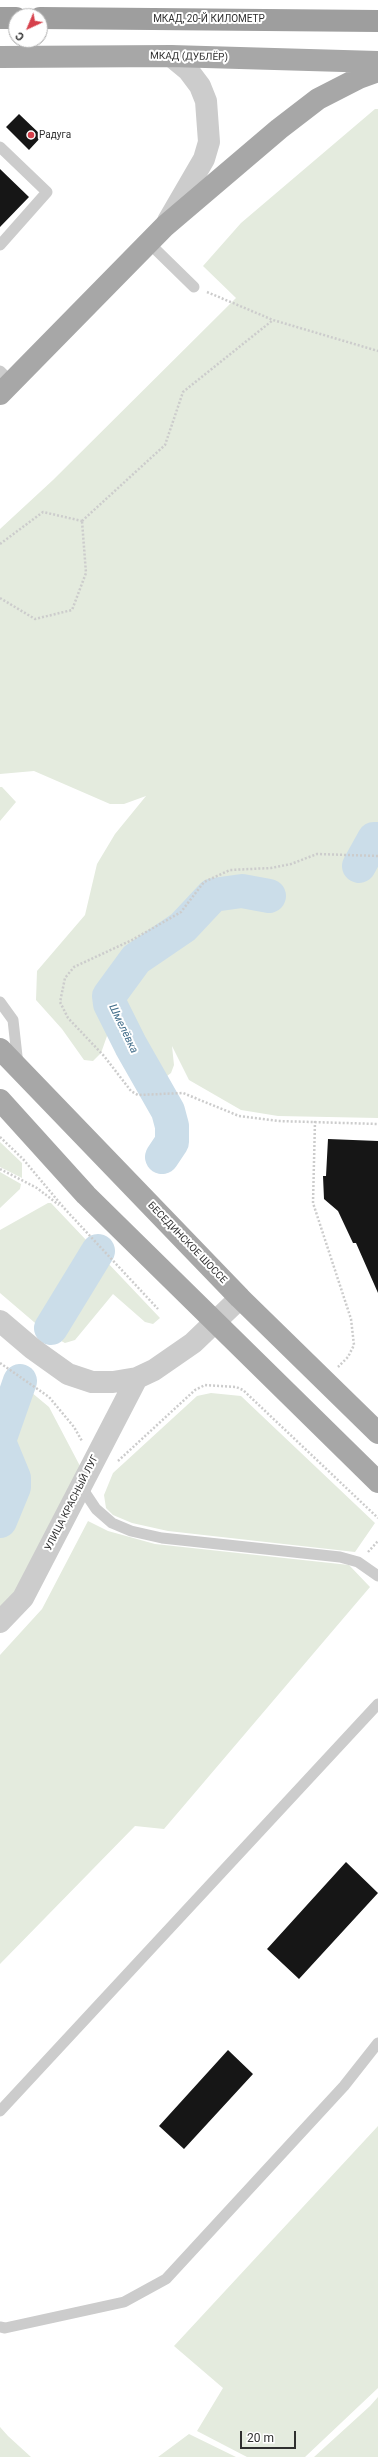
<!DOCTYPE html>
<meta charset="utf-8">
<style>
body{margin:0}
#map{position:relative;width:378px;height:2457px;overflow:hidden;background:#fff;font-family:Roboto,sans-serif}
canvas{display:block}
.north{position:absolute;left:8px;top:8px;width:40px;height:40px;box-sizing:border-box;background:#fff;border:1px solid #acacac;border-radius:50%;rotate:224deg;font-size:11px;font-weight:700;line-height:16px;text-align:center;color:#2f2f2f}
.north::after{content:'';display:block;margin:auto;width:14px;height:18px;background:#d6404b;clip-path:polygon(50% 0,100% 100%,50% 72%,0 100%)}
.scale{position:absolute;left:240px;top:2431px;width:56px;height:18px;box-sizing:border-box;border:2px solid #2f2f2f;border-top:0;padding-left:5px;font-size:12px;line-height:14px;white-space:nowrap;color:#2f2f2f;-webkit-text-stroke:3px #fff;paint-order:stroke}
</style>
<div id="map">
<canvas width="378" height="2457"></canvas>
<div class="north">С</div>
<div class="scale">20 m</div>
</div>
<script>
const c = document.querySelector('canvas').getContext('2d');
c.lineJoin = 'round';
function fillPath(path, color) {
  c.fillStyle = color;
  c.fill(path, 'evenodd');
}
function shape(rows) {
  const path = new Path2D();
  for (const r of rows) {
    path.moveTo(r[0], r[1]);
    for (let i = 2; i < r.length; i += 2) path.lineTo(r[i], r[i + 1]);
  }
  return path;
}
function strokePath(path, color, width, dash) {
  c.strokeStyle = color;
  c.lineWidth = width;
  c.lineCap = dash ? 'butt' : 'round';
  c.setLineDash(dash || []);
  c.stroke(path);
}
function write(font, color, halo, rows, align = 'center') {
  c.font = font + ' Roboto,sans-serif';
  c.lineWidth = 4;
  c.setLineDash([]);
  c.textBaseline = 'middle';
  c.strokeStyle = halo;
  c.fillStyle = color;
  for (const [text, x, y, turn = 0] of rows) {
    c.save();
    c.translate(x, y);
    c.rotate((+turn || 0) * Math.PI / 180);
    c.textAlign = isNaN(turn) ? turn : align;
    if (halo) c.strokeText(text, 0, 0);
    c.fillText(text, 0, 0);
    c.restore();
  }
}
fillPath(shape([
 [375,109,378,109,378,1118,278,1116,241,1110,189,1080,172,1046,174,1065,171,1073,163,1079,159,1078,129,1029,115,1030,107,1036,101,1053,93,1061,84,1060,62,1029,36,1000,37,971,85,915,97,864,115,834,146,796,124,804,110,804,34,771,0,774,0,529,53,480,236,298,203,266,241,223],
 [0,787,2,787,16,802,0,821],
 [0,1142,22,1163,22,1178,0,1167],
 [0,1172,21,1184,20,1189,0,1208],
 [48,1203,51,1203,160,1318,153,1324,145,1322,113,1294,75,1340,65,1343,48,1334,0,1293,0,1230],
 [31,1392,49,1407,80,1466,19,1589,0,1611,0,1531,21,1482,6,1447],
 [211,1393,241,1396,375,1523,355,1552,168,1531,132,1523,113,1515,106,1508,104,1495,113,1473,197,1396],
 [88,1521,108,1531,155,1544,349,1565,370,1587,164,1829,135,1826,0,1964,0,1655,42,1609],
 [378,2126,378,2388,305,2457,247,2457,197,2431,223,2388,174,2346],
 [378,2397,378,2457,314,2457,370,2406],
 [0,2427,8,2436,31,2457,0,2457],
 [189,2434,236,2457,158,2457]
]), '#e4ebde');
strokePath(shape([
 [359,866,374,839,378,839],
 [162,1157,172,1142,172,1126,168,1111,131,1046,110,1004,109,996,136,959,183,927,213,895,242,891,269,896],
 [51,1328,98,1251],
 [0,1438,20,1381],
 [0,1444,14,1478,14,1487,0,1521]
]), '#cbdde9', 34);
fillPath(shape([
 [19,114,42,136,29,150,6,127],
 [0,169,29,197,0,227],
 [328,1139,378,1141,378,1293,356,1243,353,1243,338,1211,324,1199,323,1176,326,1176],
 [346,1862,378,1893,299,1979,267,1949],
 [228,2050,253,2074,184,2149,159,2126]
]), '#161616');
strokePath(shape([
 [207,292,273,320,378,351],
 [82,521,165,445,183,392,273,320],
 [0,544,43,512,82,521],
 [0,598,35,619,72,610,86,573,82,521],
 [378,856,317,854,291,864,271,868,230,870,204,882,181,912,132,940,74,967,65,978,60,1002,68,1018,104,1056,131,1091,138,1095,183,1093,239,1116,278,1121,378,1124],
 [315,1121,313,1203,351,1319,354,1345,348,1357,338,1367],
 [0,1137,23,1159,64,1208,158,1309],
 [0,1169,37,1188,59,1205],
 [0,1363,49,1397,74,1427,82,1441],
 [118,1461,195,1390,205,1385,236,1387,243,1390,378,1518],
 [368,1552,378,1541]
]), '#ccc', 2.5, [2, 2]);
strokePath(shape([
 [0,147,47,192,0,245],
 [149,243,194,287],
 [0,371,12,383],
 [0,1002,13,1020,18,1065],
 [82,1488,96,1509,112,1523,131,1531,162,1538,340,1557,358,1562,378,1576],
 [0,2111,378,1704],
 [0,2327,5,2328,124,2302,166,2279,344,2086,378,2043]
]), '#ccc', 11);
strokePath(shape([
 [0,1321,33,1349,68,1374,92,1382,113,1382,137,1378,154,1370,193,1343,240,1298],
 [0,1622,23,1598,137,1378]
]), '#ccc', 22);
strokePath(shape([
 [168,221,204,159,209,142,206,101,200,86,188,70,171,56]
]), '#ccc', 22);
strokePath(shape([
 [0,57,171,56,378,62],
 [0,394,165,226,279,129,318,99,359,78,378,71],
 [0,1049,240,1298,378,1433],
 [0,1100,86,1195,378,1482]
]), '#a7a7a7', 22);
strokePath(shape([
 [0,18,16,18],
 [40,18,378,21]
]), '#9e9e9e', 22);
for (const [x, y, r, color] of [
 [31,135,4,"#d6404b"]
]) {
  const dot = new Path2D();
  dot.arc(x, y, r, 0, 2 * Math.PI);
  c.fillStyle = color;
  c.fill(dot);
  strokePath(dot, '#fff', 1.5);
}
write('10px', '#2f2f2f', '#fff', [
 ["МКАД, 20-Й КИЛОМЕТР",209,19],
 ["МКАД (ДУБЛЁР)",189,57,1],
 ["БЕСЕДИНСКОЕ ШОССЕ",187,1243,46],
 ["УЛИЦА КРАСНЫЙ ЛУГ",72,1503,-63]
]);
write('10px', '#2f2f2f', '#fff', [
 ["Радуга",39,135]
], 'left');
write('italic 11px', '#436e8a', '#fff', [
 ["Шмелёвка",123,1029,64]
]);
</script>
